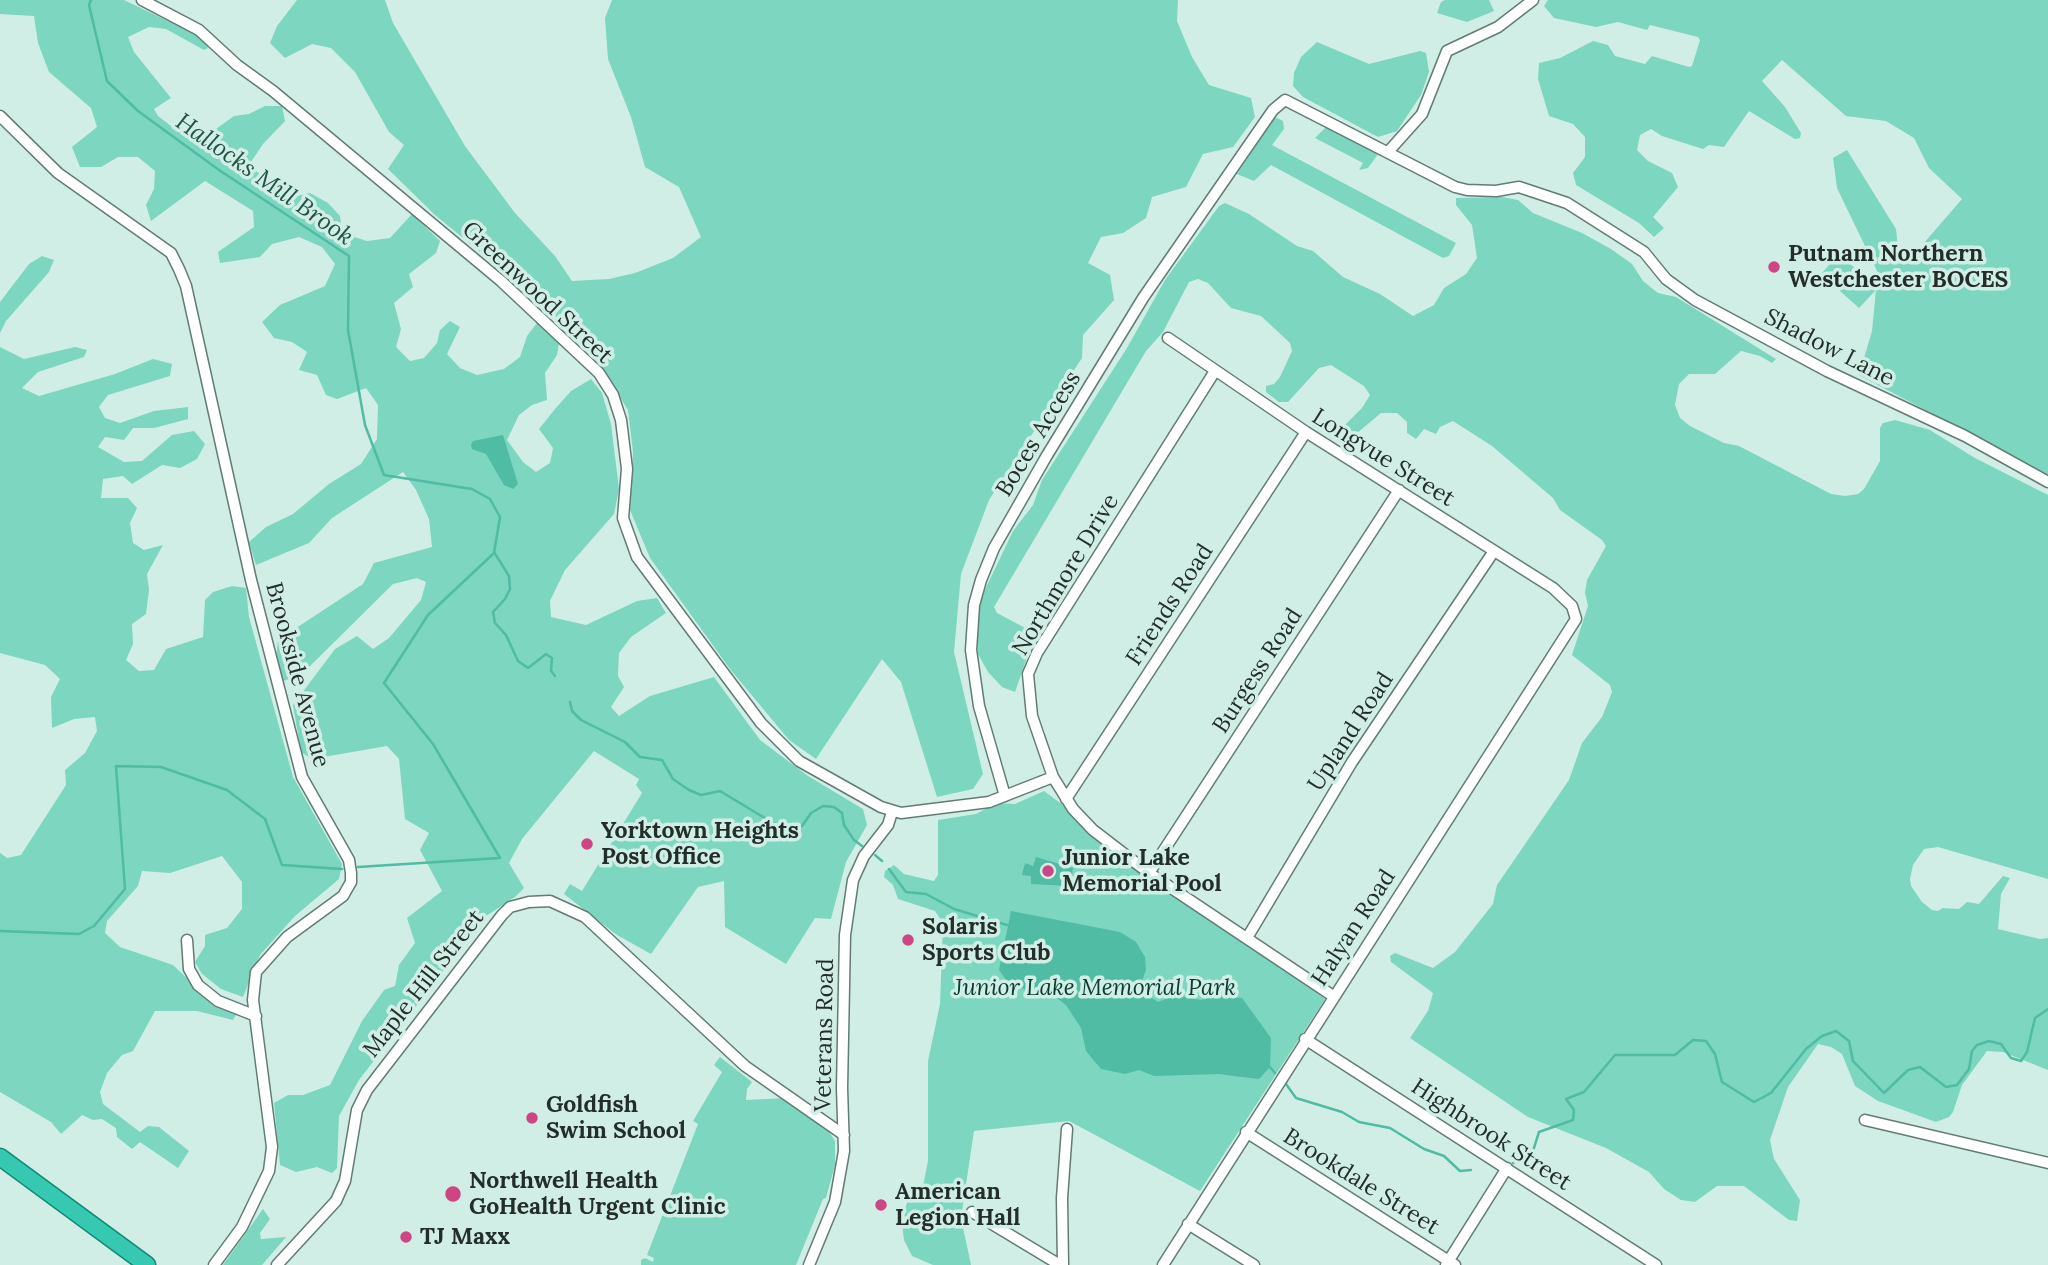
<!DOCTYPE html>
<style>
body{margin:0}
canvas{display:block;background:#d1eee6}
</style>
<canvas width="2048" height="1265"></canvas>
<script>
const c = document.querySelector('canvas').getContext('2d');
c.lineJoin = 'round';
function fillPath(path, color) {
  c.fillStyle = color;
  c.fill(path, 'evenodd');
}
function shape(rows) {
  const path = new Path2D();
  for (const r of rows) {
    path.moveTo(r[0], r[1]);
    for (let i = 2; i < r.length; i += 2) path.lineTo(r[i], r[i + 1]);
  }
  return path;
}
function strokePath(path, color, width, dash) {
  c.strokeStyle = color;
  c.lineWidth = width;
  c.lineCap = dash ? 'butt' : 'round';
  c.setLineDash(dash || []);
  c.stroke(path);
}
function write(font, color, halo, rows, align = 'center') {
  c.font = font + ' Lora,serif';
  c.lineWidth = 7;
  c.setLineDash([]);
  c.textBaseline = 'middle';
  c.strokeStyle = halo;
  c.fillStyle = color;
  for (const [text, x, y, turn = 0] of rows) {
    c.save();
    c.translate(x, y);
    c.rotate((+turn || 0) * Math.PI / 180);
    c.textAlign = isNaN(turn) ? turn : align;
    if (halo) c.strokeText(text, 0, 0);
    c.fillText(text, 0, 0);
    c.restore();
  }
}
fillPath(shape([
 [0,0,124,0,189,31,205,41,208,48,204,50,166,29,149,27,128,37,134,52,171,98,154,109,158,116,184,136,202,139,234,116,249,114,265,106,282,106,285,121,263,144,249,165,267,180,296,196,310,193,328,203,340,216,342,233,367,241,390,238,412,214,440,241,436,253,409,274,413,287,394,303,401,329,396,347,410,361,424,358,437,343,440,330,450,321,460,327,447,354,460,368,477,375,504,369,520,357,527,336,537,323,547,331,559,344,557,355,545,373,547,400,532,405,519,415,507,440,523,462,536,472,550,463,553,448,539,429,555,409,571,391,591,379,602,393,611,424,619,489,614,514,565,570,550,601,551,617,586,625,637,601,657,598,666,613,631,637,619,653,618,676,624,687,611,707,619,716,650,696,714,677,760,740,808,776,863,809,867,825,846,862,831,919,815,918,786,964,725,927,724,881,698,887,651,954,617,935,564,894,570,884,582,891,642,793,636,785,639,779,594,751,522,839,509,863,524,888,515,897,486,916,359,1080,339,1116,337,1168,332,1173,317,1167,296,1172,280,1165,274,1103,288,1095,303,1095,330,1085,362,1021,384,990,395,986,399,965,415,943,407,918,442,891,420,850,429,833,405,819,399,759,387,746,312,759,301,752,293,705,335,649,357,636,373,649,389,638,421,600,426,582,417,578,393,584,302,674,281,682,276,660,278,640,363,584,374,563,432,547,429,519,416,490,403,472,332,518,309,543,256,565,249,542,266,527,293,514,329,484,361,464,377,439,378,405,366,388,337,399,326,395,317,375,299,370,307,352,292,342,274,338,262,322,280,305,325,286,335,264,322,247,299,237,272,244,260,257,220,263,218,252,254,227,253,211,205,181,151,221,146,205,154,189,155,171,138,157,118,157,101,167,80,167,72,147,97,127,91,108,49,72,38,43,34,16,0,14],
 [297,0,385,0,393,23,465,146,515,213,555,256,572,281,609,279,635,273,673,258,701,237,679,187,645,167,631,117,608,59,605,18,612,0,1178,0,1177,21,1192,57,1209,85,1251,98,1255,117,1233,147,1203,154,1186,187,1152,197,1146,218,1123,233,1101,237,1088,263,1110,275,1114,300,1083,335,1082,358,989,500,961,574,954,652,983,774,973,789,937,797,901,682,882,659,816,759,789,740,730,669,650,558,630,510,633,452,628,410,597,361,546,306,435,215,388,169,404,145,389,132,355,72,331,48,312,44,285,58,270,43,277,26],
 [1445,0,1489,0,1494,11,1467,22,1437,13,1441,2],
 [1548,0,2048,0,2048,475,1859,375,1872,331,1876,290,1859,308,1821,274,1839,254,1876,287,1878,273,1837,188,1833,158,1847,150,1896,229,1898,247,1911,258,1962,199,1929,168,1914,138,1886,121,1846,116,1782,60,1762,81,1785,107,1801,133,1800,138,1795,139,1749,111,1724,147,1709,145,1703,149,1662,136,1651,129,1640,135,1637,150,1648,161,1672,173,1678,187,1653,217,1664,228,1654,237,1639,223,1576,185,1573,173,1585,157,1585,137,1573,124,1549,116,1538,79,1539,63,1560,58,1593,41,1608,45,1615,56,1645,64,1652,56,1689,67,1692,66,1700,40,1698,37,1650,25,1647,30,1618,22,1596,27,1554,18,1544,6],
 [1317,42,1369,64,1420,51,1426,53,1429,72,1421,95,1397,131,1378,137,1303,97,1293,86,1294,73,1301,57],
 [1275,117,1283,121,1284,129,1272,145,1456,243,1449,256,1443,258,1271,165,1254,181,1237,174],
 [1328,125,1377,149,1378,154,1368,168,1359,170,1363,163,1315,138],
 [1502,197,1518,200,1533,213,1582,233,1611,249,1632,264,1643,281,1658,293,1676,297,1776,359,1772,363,1760,356,1741,351,1715,374,1689,374,1679,384,1675,405,1680,418,1690,426,1724,443,1739,446,1831,494,1845,496,1858,494,1864,489,1880,461,1880,428,1883,423,1895,420,1930,430,1975,458,2048,495,2048,879,1938,847,1924,849,1913,865,1910,879,1911,886,1922,902,1932,910,1938,911,1943,908,1959,909,1967,902,1979,904,2003,876,2010,878,2001,894,1998,929,2040,939,2048,938,2048,1070,2003,1052,1987,1051,1962,1085,1953,1112,1949,1117,1936,1122,1878,1101,1855,1086,1842,1054,1831,1047,1818,1044,1788,1087,1770,1140,1774,1159,1800,1200,1797,1221,1789,1220,1744,1186,1717,1186,1695,1202,1681,1200,1664,1189,1649,1172,1606,1148,1528,1117,1410,1038,1428,1011,1433,993,1391,962,1390,956,1395,953,1433,968,1455,952,1493,904,1497,885,1569,780,1582,743,1602,717,1612,692,1610,685,1572,655,1588,606,1585,593,1587,580,1606,546,1602,540,1560,510,1553,498,1492,446,1453,421,1440,427,1436,434,1424,429,1416,439,1407,433,1407,422,1397,413,1381,413,1356,434,1346,437,1341,429,1362,408,1370,395,1364,386,1331,365,1319,368,1288,402,1279,402,1266,392,1266,386,1274,384,1280,377,1292,351,1290,343,1261,316,1231,308,1208,283,1198,279,1189,282,1163,332,1146,351,994,607,997,613,1031,631,1034,637,1015,692,1002,687,988,672,978,654,977,627,982,596,1013,531,1033,505,1042,480,1127,348,1165,280,1219,206,1225,203,1249,214,1297,246,1313,251,1343,277,1380,294,1413,316,1434,305,1444,288,1466,274,1477,258,1472,225,1456,205,1456,198],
 [42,256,54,260,49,272,6,321,0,333,0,302,29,264],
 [0,347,24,359,75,347,87,350,84,357,38,372,22,388,39,396,115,374,153,359,172,364,170,376,108,395,99,407,105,418,120,423,154,411,188,407,188,419,154,428,133,428,124,440,105,437,98,447,124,462,142,461,172,435,194,431,205,444,197,459,180,468,162,465,132,484,123,476,103,479,101,498,128,498,137,508,130,523,133,543,144,550,163,545,147,574,149,590,146,614,132,624,133,644,126,660,139,671,154,670,166,649,203,637,205,600,213,592,232,586,246,588,249,617,293,777,342,864,339,879,295,916,260,955,243,997,221,989,202,974,195,962,205,946,205,935,227,928,242,909,242,882,222,856,170,873,142,871,138,886,107,921,105,933,120,947,173,965,214,1004,237,1013,233,1020,197,1011,155,1011,133,1051,122,1055,107,1073,100,1092,103,1104,140,1132,148,1126,159,1127,189,1151,178,1168,140,1142,132,1149,117,1137,116,1128,102,1119,93,1120,82,1115,61,1134,51,1122,0,1092,0,853,7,858,21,855,66,785,65,770,85,753,97,731,95,717,74,719,52,728,51,697,60,679,45,665,0,653],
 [1044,791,1325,999,1200,1191,1069,1121,974,1131,961,1218,971,1265,933,1265,912,1256,904,1240,901,1216,910,1197,923,1186,928,1161,928,1061,940,1004,943,923,935,911,898,899,893,885,884,877,885,871,894,865,904,874,934,881,938,875,938,820,976,814,997,803,1015,804],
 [720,1057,752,1082,747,1089,746,1100,786,1098,823,1122,835,1141,835,1165,826,1198,823,1199,796,1265,641,1265,641,1260,645,1258,653,1262,654,1258,647,1255,698,1124,693,1121,722,1072,714,1065],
 [263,1209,270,1219,260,1233,261,1239,286,1237,262,1265,223,1265]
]), '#7cd6c0');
fillPath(shape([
 [503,435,518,484,513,489,504,485,486,454,472,449,471,445,473,441],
 [1036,857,1073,868,1070,886,1031,884,1031,876,1022,875,1025,863,1033,866],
 [1011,911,1120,932,1136,942,1145,957,1146,970,1139,989,1158,1002,1176,995,1201,1000,1220,996,1242,998,1271,1038,1270,1067,1259,1079,1218,1074,1154,1076,1139,1070,1125,1074,1101,1069,1086,1051,1081,1028,1066,1005,1053,995,1010,986,999,970]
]), '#4fbca3');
strokePath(shape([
 [91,0,89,5,107,81,138,111,219,170,349,256,348,330,365,425,384,475,472,489,490,499,500,517,494,553,428,615,384,683,433,744,500,858,358,867],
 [494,552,509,576,510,589,505,599,493,612,495,623,506,635,518,661,528,668,546,654,552,658,551,671,555,676],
 [570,702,572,711,581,720,625,742,640,757,662,760,673,779,689,790,701,795,720,791,773,823,791,830,802,826,811,813,823,806,834,807,842,813,844,825,854,840,862,846],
 [875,855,882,861],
 [889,869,906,892,926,894,954,909,1007,925],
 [0,931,79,934,94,926,125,889,116,766,161,767,227,790,265,819,282,865,342,869],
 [1270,1067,1275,1073],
 [1286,1084,1296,1098,1342,1112,1359,1122,1390,1128,1424,1149,1444,1156,1460,1171,1471,1170],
 [1513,1163,1533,1151,1539,1132,1573,1120,1574,1110,1566,1099,1584,1092,1615,1055,1675,1055,1693,1040,1706,1041,1715,1054,1722,1082,1754,1102,1771,1093,1806,1049,1822,1036,1836,1031,1849,1041,1853,1061,1884,1093,1908,1070,1920,1067,1946,1087,1957,1085,1969,1069,1972,1051,1977,1045,1989,1041,2001,1044,2011,1058,2021,1061,2027,1052,2035,1018,2048,1009]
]), '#4fbca3', 2.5);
const minor = shape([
 [142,0,199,30,237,65,273,91,501,281,599,373,613,395,621,420,627,469,623,518,637,557,761,723,799,761,881,807,901,813,989,802,1053,777],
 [0,116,58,173,171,253,179,269,186,286,251,580,302,777,349,860,351,873,351,882,343,896,287,937,256,972,253,1000,272,1147,269,1171,242,1227,214,1265],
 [1388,152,1422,114,1447,51,1498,27,1533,0],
 [1215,371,1037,653,1028,674,1032,716,1053,777,1073,809,1093,830,1149,873,1333,996],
 [1005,796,979,706,971,650,974,605,981,580,994,548,1046,457,1143,298,1273,110,1285,100,1455,187,1467,190,1496,191,1519,187,1567,203,1644,252,1666,279,1695,300,1827,371,1965,436,2048,482],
 [1066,799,1306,432],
 [1149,873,1399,490],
 [1247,938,1352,762,1494,551],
 [187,940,189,969,198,985,218,1001,256,1016],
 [1305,1039,1656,1265],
 [1865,1120,2048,1163],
 [1246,1132,1455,1265],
 [972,1212,1060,1265],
 [1188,1224,1254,1265],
 [277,1265,336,1201,345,1181,357,1110,367,1090,502,915,510,907,529,902,550,901,585,917,745,1066,844,1135],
 [809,1265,835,1202,844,1151,842,1088,845,935,853,880,864,856,888,825,892,812],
 [1063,1265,1062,1198,1067,1129],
 [1163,1265,1576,619,1572,606,1553,588,1306,432,1168,338],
 [1446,1265,1507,1168]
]);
const trunk = shape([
 [0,1157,147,1265]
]);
strokePath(minor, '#627c75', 13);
strokePath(trunk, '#0f8975', 19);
strokePath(minor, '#fff', 10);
strokePath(trunk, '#36c8b0', 16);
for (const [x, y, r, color] of [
 [1774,267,7,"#cd4683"],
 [587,844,7,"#cd4683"],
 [1048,871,7,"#cd4683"],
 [908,940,7,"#cd4683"],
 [532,1118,7,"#cd4683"],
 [453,1194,9,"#cd4683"],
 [881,1205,7,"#cd4683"],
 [406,1237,7,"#cd4683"]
]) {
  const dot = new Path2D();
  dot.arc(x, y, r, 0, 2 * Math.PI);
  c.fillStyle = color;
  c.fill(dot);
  strokePath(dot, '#d1eee6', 2.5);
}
write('bold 23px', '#232e2a', '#d1eee6', [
 ["Putnam Northern",1788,254],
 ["Westchester BOCES",1788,280],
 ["Yorktown Heights",601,831],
 ["Post Office",601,857],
 ["Junior Lake",1062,858],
 ["Memorial Pool",1062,884],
 ["Solaris",922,927],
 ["Sports Club",922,953],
 ["Goldfish",546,1105],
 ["Swim School",546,1131],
 ["Northwell Health",469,1181],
 ["GoHealth Urgent Clinic",469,1207],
 ["American",895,1192],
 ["Legion Hall",895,1218],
 ["TJ Maxx",420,1237]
], 'left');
write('23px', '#232e2a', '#d1eee6', [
 ["Greenwood Street",537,293,43],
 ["Shadow Lane",1829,348,27],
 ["Boces Access",1039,434,-59],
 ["Longvue Street",1383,458,32],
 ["Northmore Drive",1066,575,-59],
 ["Friends Road",1170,605,-57],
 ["Burgess Road",1258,671,-57],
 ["Brookside Avenue",297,675,75],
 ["Upland Road",1351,732,-57],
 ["Halyan Road",1354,928,-57],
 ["Maple Hill Street",424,984,-52],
 ["Veterans Road",825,1035,-89],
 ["Highbrook Street",1491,1135,33],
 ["Brookdale Street",1361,1182,32]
]);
write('italic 23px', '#093b31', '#d1eee6', [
 ["Junior Lake Memorial Park",1095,988]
]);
write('italic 24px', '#235247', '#d1eee6', [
 ["Hallocks Mill Brook",264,180,35]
]);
</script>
